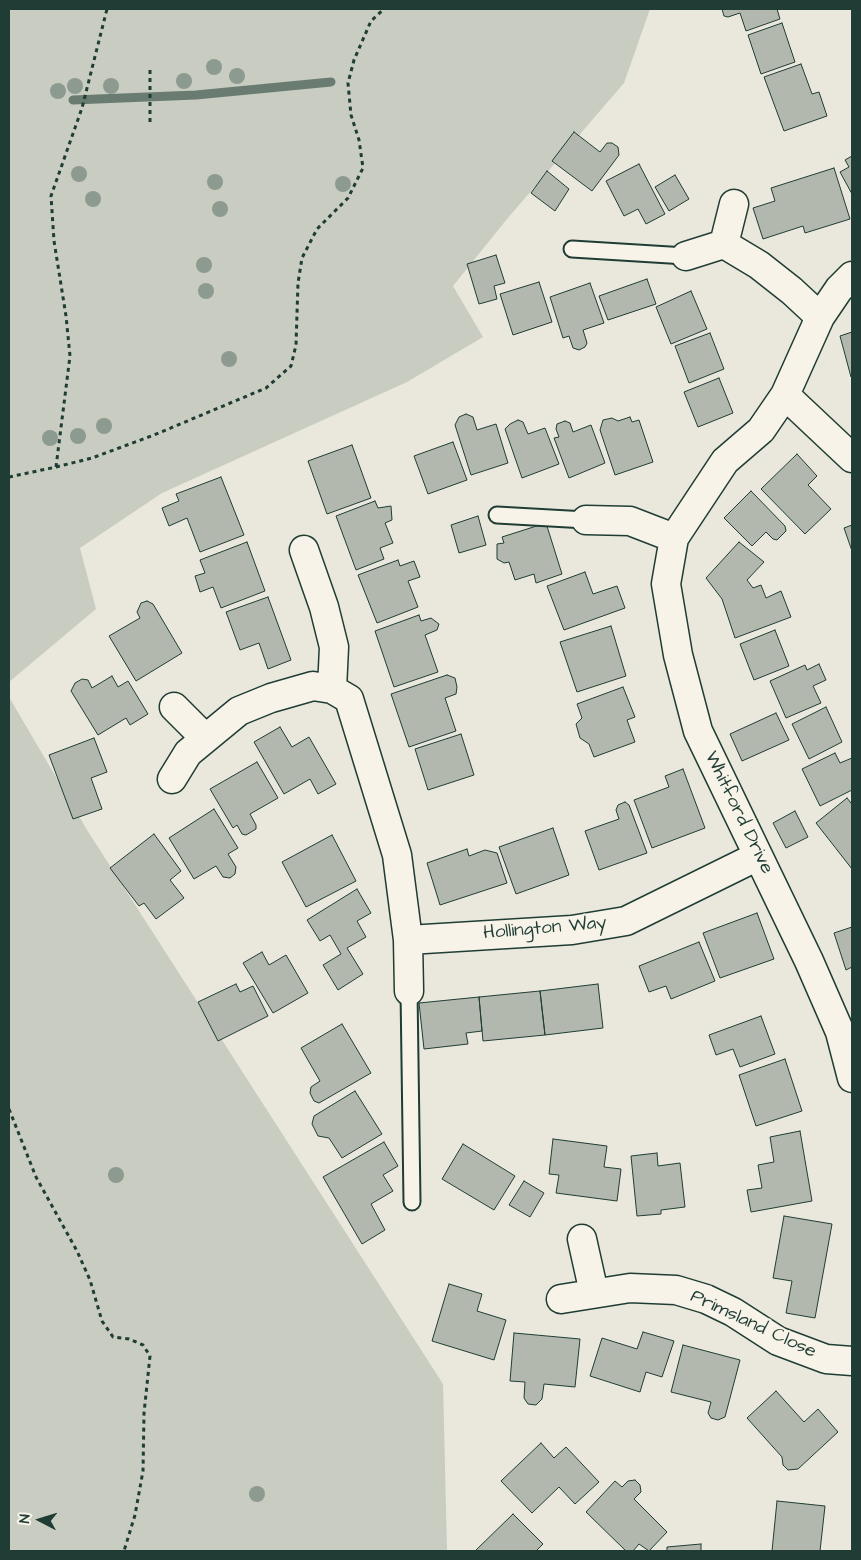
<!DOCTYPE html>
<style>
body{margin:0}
#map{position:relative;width:861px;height:1560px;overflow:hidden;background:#eae8dd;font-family:"Architects Daughter",sans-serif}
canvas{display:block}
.frame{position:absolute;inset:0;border:10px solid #1f3d34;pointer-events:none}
.north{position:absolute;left:15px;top:1495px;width:50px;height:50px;-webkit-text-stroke:4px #f7f3e8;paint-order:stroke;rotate:275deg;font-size:14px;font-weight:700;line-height:20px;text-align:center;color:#1f3d34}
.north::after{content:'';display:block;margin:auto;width:18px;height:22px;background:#1f3d34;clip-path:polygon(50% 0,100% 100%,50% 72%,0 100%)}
</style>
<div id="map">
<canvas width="861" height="1560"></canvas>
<div class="frame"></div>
<div class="north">N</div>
</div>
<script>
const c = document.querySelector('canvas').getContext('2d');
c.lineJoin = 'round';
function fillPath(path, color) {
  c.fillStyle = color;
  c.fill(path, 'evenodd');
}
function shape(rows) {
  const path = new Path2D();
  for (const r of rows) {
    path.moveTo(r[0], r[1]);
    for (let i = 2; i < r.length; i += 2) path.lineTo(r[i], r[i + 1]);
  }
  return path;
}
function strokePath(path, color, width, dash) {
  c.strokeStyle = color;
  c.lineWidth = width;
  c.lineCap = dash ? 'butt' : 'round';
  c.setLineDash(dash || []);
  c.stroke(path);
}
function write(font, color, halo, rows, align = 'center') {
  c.font = font + ' "Architects Daughter",sans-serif';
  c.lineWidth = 4;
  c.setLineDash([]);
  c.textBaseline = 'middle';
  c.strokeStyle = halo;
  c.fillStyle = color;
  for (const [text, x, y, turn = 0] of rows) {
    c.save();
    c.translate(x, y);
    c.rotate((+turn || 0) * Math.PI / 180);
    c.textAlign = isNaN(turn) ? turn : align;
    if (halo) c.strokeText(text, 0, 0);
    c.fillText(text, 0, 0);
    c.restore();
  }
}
fillPath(shape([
 [9,9,650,9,624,83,507,219,453,286,483,337,407,382,162,493,80,548,96,609,9,682],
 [9,697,87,830,443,1384,447,1551,9,1551]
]), '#c8ccc1');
strokePath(shape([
 [73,100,196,95,331,82]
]), '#6a7c72', 9);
const building = shape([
 [722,9,777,9,780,19,746,31,740,13,728,17,724,16,722,9],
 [782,23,795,62,761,74,748,35,782,23],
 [801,64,812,94,819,92,827,116,784,131,764,77,801,64],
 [574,132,600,152,607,143,612,143,618,147,619,155,592,191,552,161,574,132],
 [852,156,852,194,840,172,849,167,845,160,852,156],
 [639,164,665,214,646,224,638,209,624,216,606,181,639,164],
 [834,168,850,219,805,233,803,226,763,239,753,208,775,201,771,188,834,168],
 [547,171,569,189,555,211,531,193,547,171],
 [675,175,689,199,669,211,655,187,675,175],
 [496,255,505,283,494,286,497,299,479,304,467,264,496,255],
 [647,279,656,304,608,320,599,296,647,279],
 [539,282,552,322,513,335,500,294,539,282],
 [590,283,604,323,583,330,587,343,585,347,579,350,573,348,569,336,563,338,550,297,590,283],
 [691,291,707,329,671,344,656,307,691,291],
 [852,332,852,377,851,377,840,336,852,332],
 [710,333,724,369,689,383,675,346,710,333],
 [719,378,733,413,698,427,684,392,719,378],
 [466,414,473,417,477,430,496,424,508,463,471,475,455,425,459,417,466,414],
 [630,417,632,422,639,420,653,462,615,475,600,430,603,420,612,418,618,421,630,417],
 [518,420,523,422,528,434,545,428,559,464,522,478,505,429,510,424,518,420],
 [565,421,570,423,573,432,591,425,605,463,569,478,554,438,559,437,556,429,557,424,565,421],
 [453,442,467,480,428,494,414,456,453,442],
 [352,445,371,498,327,514,308,461,352,445],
 [797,454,817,476,808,485,831,509,805,534,761,489,797,454],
 [221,477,244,535,200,552,187,518,169,526,162,508,179,501,176,494,221,477],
 [751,491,785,526,786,531,777,540,773,539,766,532,752,546,724,518,751,491],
 [375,501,378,508,391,506,392,520,385,523,393,543,380,548,384,559,356,570,336,516,375,501],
 [478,516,486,545,459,553,451,525,478,516],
 [546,523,562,574,536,583,534,574,515,580,509,562,504,563,497,559,497,544,504,543,502,537,546,523],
 [852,525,852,551,844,528,852,525],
 [247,542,265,591,221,608,213,587,200,592,195,576,205,573,200,560,247,542],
 [739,542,764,562,747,580,753,588,761,585,766,598,781,591,791,617,735,638,722,599,706,578,739,542],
 [398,560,400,566,414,561,420,577,408,581,418,607,377,623,358,575,398,560],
 [585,572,593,594,617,586,625,608,564,630,547,586,585,572],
 [268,597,291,660,268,669,259,643,240,650,226,612,268,597],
 [147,601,153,604,182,653,136,681,109,636,140,618,137,612,141,603,147,601],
 [419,615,421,621,431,618,439,624,437,630,425,635,438,672,394,687,375,631,419,615],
 [611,626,626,676,577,692,560,642,611,626],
 [775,630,789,666,754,680,740,644,775,630],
 [819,664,826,680,813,686,821,703,786,718,770,681,805,665,807,670,819,664],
 [447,675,455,678,457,687,456,694,445,698,456,731,409,747,391,694,447,675],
 [112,676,118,687,128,681,148,714,130,725,126,718,98,735,71,691,75,683,82,679,88,680,92,688,112,676],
 [623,687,635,717,627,720,635,742,594,757,589,744,580,738,576,724,582,718,577,704,623,687],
 [826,707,842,742,809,759,792,724,826,707],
 [776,713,789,740,742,761,730,734,776,713],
 [280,727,292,747,309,737,336,784,318,794,310,779,284,794,254,742,280,727],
 [461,734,474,775,428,790,415,749,461,734],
 [94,738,107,772,91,778,102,809,73,819,49,755,94,738],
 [835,753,840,763,852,758,852,790,820,806,802,769,835,753],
 [257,762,278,798,250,814,256,825,256,829,246,835,242,834,237,825,233,828,210,789,257,762],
 [683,769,705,828,652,848,634,800,669,787,665,776,683,769],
 [847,798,851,803,852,802,852,869,816,823,847,798],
 [625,802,629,805,647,853,599,870,585,831,619,819,616,810,618,805,625,802],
 [214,809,238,848,228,854,236,867,235,874,230,878,223,877,216,866,194,879,169,838,214,809],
 [795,811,808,837,786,848,773,823,795,811],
 [553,828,569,875,516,894,499,847,553,828],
 [154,834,181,871,170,880,184,898,156,919,144,903,139,906,110,868,154,834],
 [332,835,356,881,306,907,282,862,332,835],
 [467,849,469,856,485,850,497,853,507,883,440,905,427,863,467,849],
 [357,889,371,913,357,921,366,937,347,948,363,974,338,990,323,965,341,954,330,935,320,941,307,920,357,889],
 [757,913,774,959,720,978,703,933,757,913],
 [852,927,852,967,846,970,834,933,852,927],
 [699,942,715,981,671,999,666,986,649,992,639,966,699,942],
 [262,952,269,965,286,955,308,993,273,1013,243,963,262,952],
 [236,984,240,992,253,986,268,1016,218,1041,198,1002,236,984],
 [598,984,603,1028,545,1035,540,991,598,984],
 [540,991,545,1035,483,1041,479,997,540,991],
 [479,997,482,1031,466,1033,468,1044,424,1049,419,1003,479,997],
 [761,1016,775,1054,740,1067,733,1049,716,1055,709,1035,761,1016],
 [342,1024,371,1073,319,1103,314,1101,310,1093,311,1087,320,1081,301,1048,342,1024],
 [785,1059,802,1111,756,1126,739,1075,785,1059],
 [355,1091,382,1134,342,1158,329,1138,318,1136,312,1124,314,1116,355,1091],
 [800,1131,812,1201,751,1212,747,1190,762,1188,758,1165,774,1162,770,1137,800,1131],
 [553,1139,607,1146,604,1167,621,1169,617,1201,556,1193,559,1175,549,1174,553,1139],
 [384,1142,398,1166,383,1175,393,1191,371,1204,385,1230,362,1244,323,1177,384,1142],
 [463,1144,515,1176,494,1210,442,1179,463,1144],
 [657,1153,658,1166,680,1163,685,1207,661,1210,661,1214,637,1216,631,1156,657,1153],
 [524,1181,544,1193,530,1217,509,1205,524,1181],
 [784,1216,832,1224,815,1318,786,1313,792,1281,773,1278,784,1216],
 [449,1284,482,1294,477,1311,506,1320,494,1360,432,1341,449,1284],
 [643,1332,674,1341,662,1377,646,1372,640,1392,590,1376,602,1338,637,1349,643,1332],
 [514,1333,580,1339,575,1387,544,1384,542,1399,536,1405,528,1404,524,1398,525,1382,510,1381,514,1333],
 [683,1345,740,1360,725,1417,718,1420,711,1418,708,1413,711,1402,671,1392,683,1345],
 [776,1391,804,1422,818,1409,838,1432,798,1469,788,1470,783,1465,782,1457,747,1418,776,1391],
 [541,1443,554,1458,566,1447,599,1482,575,1504,559,1487,532,1513,501,1481,541,1443],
 [635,1480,640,1485,641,1492,634,1499,667,1532,649,1551,639,1544,633,1551,626,1551,586,1512,615,1481,622,1487,628,1481,635,1480],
 [777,1501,825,1506,820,1551,772,1551,777,1501],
 [513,1514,543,1544,536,1551,475,1551,513,1514],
 [701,1544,701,1551,667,1551,667,1547,701,1544]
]);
fillPath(building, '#b2b8ae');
strokePath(building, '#1f3d34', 1);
const service = shape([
 [572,249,686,256],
 [497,515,586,520],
 [409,991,412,1202]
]);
const minor = shape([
 [724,244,734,204],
 [686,256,724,244,759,265,792,291,820,317],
 [852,276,839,289,820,317,785,395,761,430,725,461,674,538,666,584,678,655,698,731,809,961,840,1032,852,1078],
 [785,395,852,458],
 [586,520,630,521,674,538],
 [304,550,324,607,334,647,332,689],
 [174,707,205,738],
 [172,779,188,753,239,711,271,698,313,686,332,689,349,699,397,855,408,940,572,930,626,921,758,856],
 [408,940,409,991],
 [582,1239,594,1293],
 [561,1299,630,1288,676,1290,706,1299,733,1312,778,1341,826,1359,852,1361]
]);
strokePath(service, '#1f3d34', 19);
strokePath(minor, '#1f3d34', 31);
strokePath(shape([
 [150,70,150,124],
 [56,467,92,458,154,435,266,388,291,366,296,345,298,283,302,258,317,229,348,198,363,168,359,140,351,115,348,83,354,60,371,21,384,9],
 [9,477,56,467,70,356,66,316,54,241,51,196,82,108,107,9],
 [9,1109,36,1177,77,1251,90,1280,102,1321,113,1337,129,1339,143,1345,150,1356,144,1413,143,1471,135,1515,124,1551]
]), '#1f3d34', 3, [4, 4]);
strokePath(service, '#f7f3e8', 15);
strokePath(minor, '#f7f3e8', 28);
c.fillStyle = '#8d9a8f';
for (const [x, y] of [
 [214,67],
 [237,76],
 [184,81],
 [75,86],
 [111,86],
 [58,91],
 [79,174],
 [215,182],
 [343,184],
 [93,199],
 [220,209],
 [204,265],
 [206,291],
 [229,359],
 [104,426],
 [78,436],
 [50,438],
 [116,1175],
 [257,1494]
]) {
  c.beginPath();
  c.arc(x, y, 8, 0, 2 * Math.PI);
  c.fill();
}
write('19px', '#1f3d34', '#f7f3e8', [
 ["Whitford Drive",738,813,64],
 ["Hollington Way",545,929,-5],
 ["Primsland Close",753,1325,25]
]);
</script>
